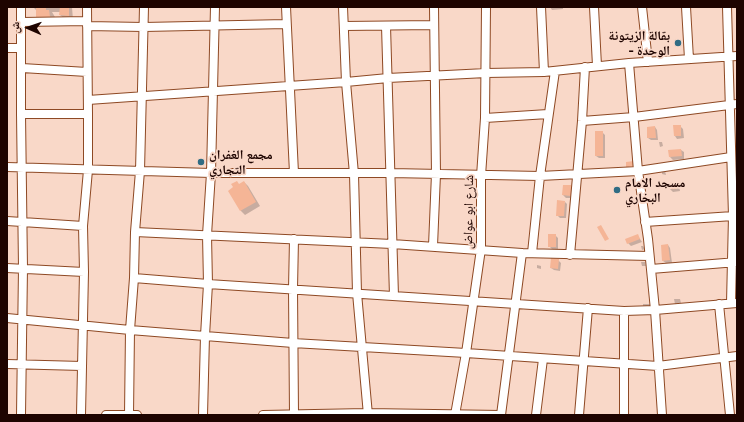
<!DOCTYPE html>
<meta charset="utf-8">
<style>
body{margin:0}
#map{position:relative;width:744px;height:422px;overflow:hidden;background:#f9d8c8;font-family:"Fira Sans","Noto Naskh Arabic",sans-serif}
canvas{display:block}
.frame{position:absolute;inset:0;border:8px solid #1e0400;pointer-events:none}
.north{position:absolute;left:8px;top:8px;width:40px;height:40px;-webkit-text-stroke:3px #f9d8c8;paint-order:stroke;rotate:272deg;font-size:11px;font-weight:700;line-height:16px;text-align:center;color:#1e0400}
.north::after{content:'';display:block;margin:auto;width:14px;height:18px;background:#1e0400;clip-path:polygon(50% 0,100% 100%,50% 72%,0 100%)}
</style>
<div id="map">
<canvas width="744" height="422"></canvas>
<div class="frame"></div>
<div class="north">ش</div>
</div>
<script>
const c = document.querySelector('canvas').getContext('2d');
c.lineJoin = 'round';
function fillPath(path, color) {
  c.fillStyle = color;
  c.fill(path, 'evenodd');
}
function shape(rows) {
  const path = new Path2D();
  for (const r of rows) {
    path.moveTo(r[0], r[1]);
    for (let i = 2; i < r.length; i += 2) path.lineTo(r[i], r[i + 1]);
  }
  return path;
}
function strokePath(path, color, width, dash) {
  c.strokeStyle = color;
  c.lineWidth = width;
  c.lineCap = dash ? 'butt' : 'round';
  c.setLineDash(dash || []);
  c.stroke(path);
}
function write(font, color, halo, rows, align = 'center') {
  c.font = font + ' "Fira Sans","Noto Naskh Arabic",sans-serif';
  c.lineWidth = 3.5;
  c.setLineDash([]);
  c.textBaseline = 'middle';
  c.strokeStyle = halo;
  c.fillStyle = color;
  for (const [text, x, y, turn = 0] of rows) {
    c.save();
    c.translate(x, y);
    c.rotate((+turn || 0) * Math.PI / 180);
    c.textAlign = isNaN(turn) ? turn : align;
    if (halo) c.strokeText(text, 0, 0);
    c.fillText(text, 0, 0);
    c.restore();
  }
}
fillPath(shape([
 [33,7,72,7,73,20,65,19,60,15,60,12,52,12,55,17,55,23,42,24,37,11],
 [550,7,563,7,563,9,552,10],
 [680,126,683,129,684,138,677,139,675,136],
 [655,127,657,130,658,140,651,140,648,138],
 [602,132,605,135,605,158,599,158,596,156],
 [659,142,662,142,663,146,660,147],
 [681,150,684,152,684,159,673,160,670,157,669,151],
 [662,170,665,171,666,175,662,174],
 [244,182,248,186,260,206,245,215,241,211,229,191],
 [677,183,679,186,680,191,673,192,670,189],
 [571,186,573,189,573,198,566,198,563,195],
 [565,202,567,204,566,218,560,218,557,215],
 [555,235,558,238,558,249,552,249,549,246],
 [638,236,642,242,631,246,628,243],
 [668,245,670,248,672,263,666,263,663,261],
 [641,246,643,246,645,249,642,250],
 [558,260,561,263,560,271,554,270,551,268],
 [641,262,645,262,646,266,642,266],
 [537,265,541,266,541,269,537,268],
 [674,299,680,299,681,303,675,304],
 [643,304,650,304,651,308,643,307]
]), '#0003');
fillPath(shape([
 [36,7,46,7,46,10,49,10,50,17,36,18],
 [60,7,69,7,69,16,59,15],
 [673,125,681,125,681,136,674,136],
 [655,126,656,138,647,138,647,127],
 [595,131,603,131,603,156,595,156],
 [681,149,682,156,669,157,668,150],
 [634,161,635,167,626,168,626,162],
 [636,180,636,185,627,186,627,181],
 [237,181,239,184,244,181,256,202,240,211,228,191,233,187,231,184],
 [677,182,677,189,669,189,669,183],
 [563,185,571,185,571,196,562,195],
 [557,200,565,201,564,216,556,216],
 [601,225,609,239,605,241,597,227],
 [548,234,556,234,556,247,548,247],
 [638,234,640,239,627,244,625,239],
 [668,244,670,260,662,261,661,245],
 [551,258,559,259,558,269,550,268]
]), '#f5b596');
const street = shape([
 [286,7,294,173],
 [343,7,346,82,354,174,357,293,368,415],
 [541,7,544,72],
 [594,7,597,66],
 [642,7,648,62],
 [686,7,689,59],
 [727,7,733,216,731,303],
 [22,22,87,21],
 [87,26,144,27,286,24],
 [344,26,434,25],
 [386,26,394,296],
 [7,48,21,48],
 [629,63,638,171,648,239,655,310,662,415],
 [22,68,87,72],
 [88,100,346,82,388,78,486,73,544,72,629,63,737,56],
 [21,114,88,114],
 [485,118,548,114],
 [582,121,634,117,737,104],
 [7,167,211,173,391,173,540,176,638,171,731,157],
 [7,221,83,226],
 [645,222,733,216],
 [135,232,392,244,522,253,649,256],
 [294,239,293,289,294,415],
 [433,246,436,174,434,7],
 [532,253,540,176,555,71],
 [570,255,582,121,585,67],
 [7,268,84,272],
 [651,269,737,262],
 [134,278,208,284,624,311,655,310,737,303],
 [719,304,730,415],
 [7,318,130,330,293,343,466,353,658,366,737,356],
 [7,364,82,366],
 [21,415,23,268,21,114,21,7],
 [81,415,84,272,83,226,88,170,88,114,87,7],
 [106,415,137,415],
 [129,415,130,330,134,278,135,232,140,171,144,7],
 [203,415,205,336,208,284,207,235,211,173,215,7],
 [263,415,367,413,501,415],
 [455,415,466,353,481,249,481,176,485,118,486,7],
 [501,415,522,253],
 [536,415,543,359],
 [579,415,588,308],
 [624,415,624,311]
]);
strokePath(street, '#8e4924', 10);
strokePath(street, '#fff', 8);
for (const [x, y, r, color] of [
 [678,43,4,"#306c84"],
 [201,162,4,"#306c84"],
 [617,190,4,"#306c84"]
]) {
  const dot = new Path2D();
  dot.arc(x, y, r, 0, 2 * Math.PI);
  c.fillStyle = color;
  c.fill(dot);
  strokePath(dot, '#f9d8c8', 1.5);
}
write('bold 13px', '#1e0400', '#f9d8c8', [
 ["بقالة الزيتونة",670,36,"right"],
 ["- الوحدة",670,51,"right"],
 ["مجمع الغفران",209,155],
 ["التجاري",209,170],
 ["مسجد الامام",625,183],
 ["البخاري",625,198]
], 'left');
write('13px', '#1e0400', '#f9d8c8', [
 ["شارع ابو عواض",469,212,-89]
]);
</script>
